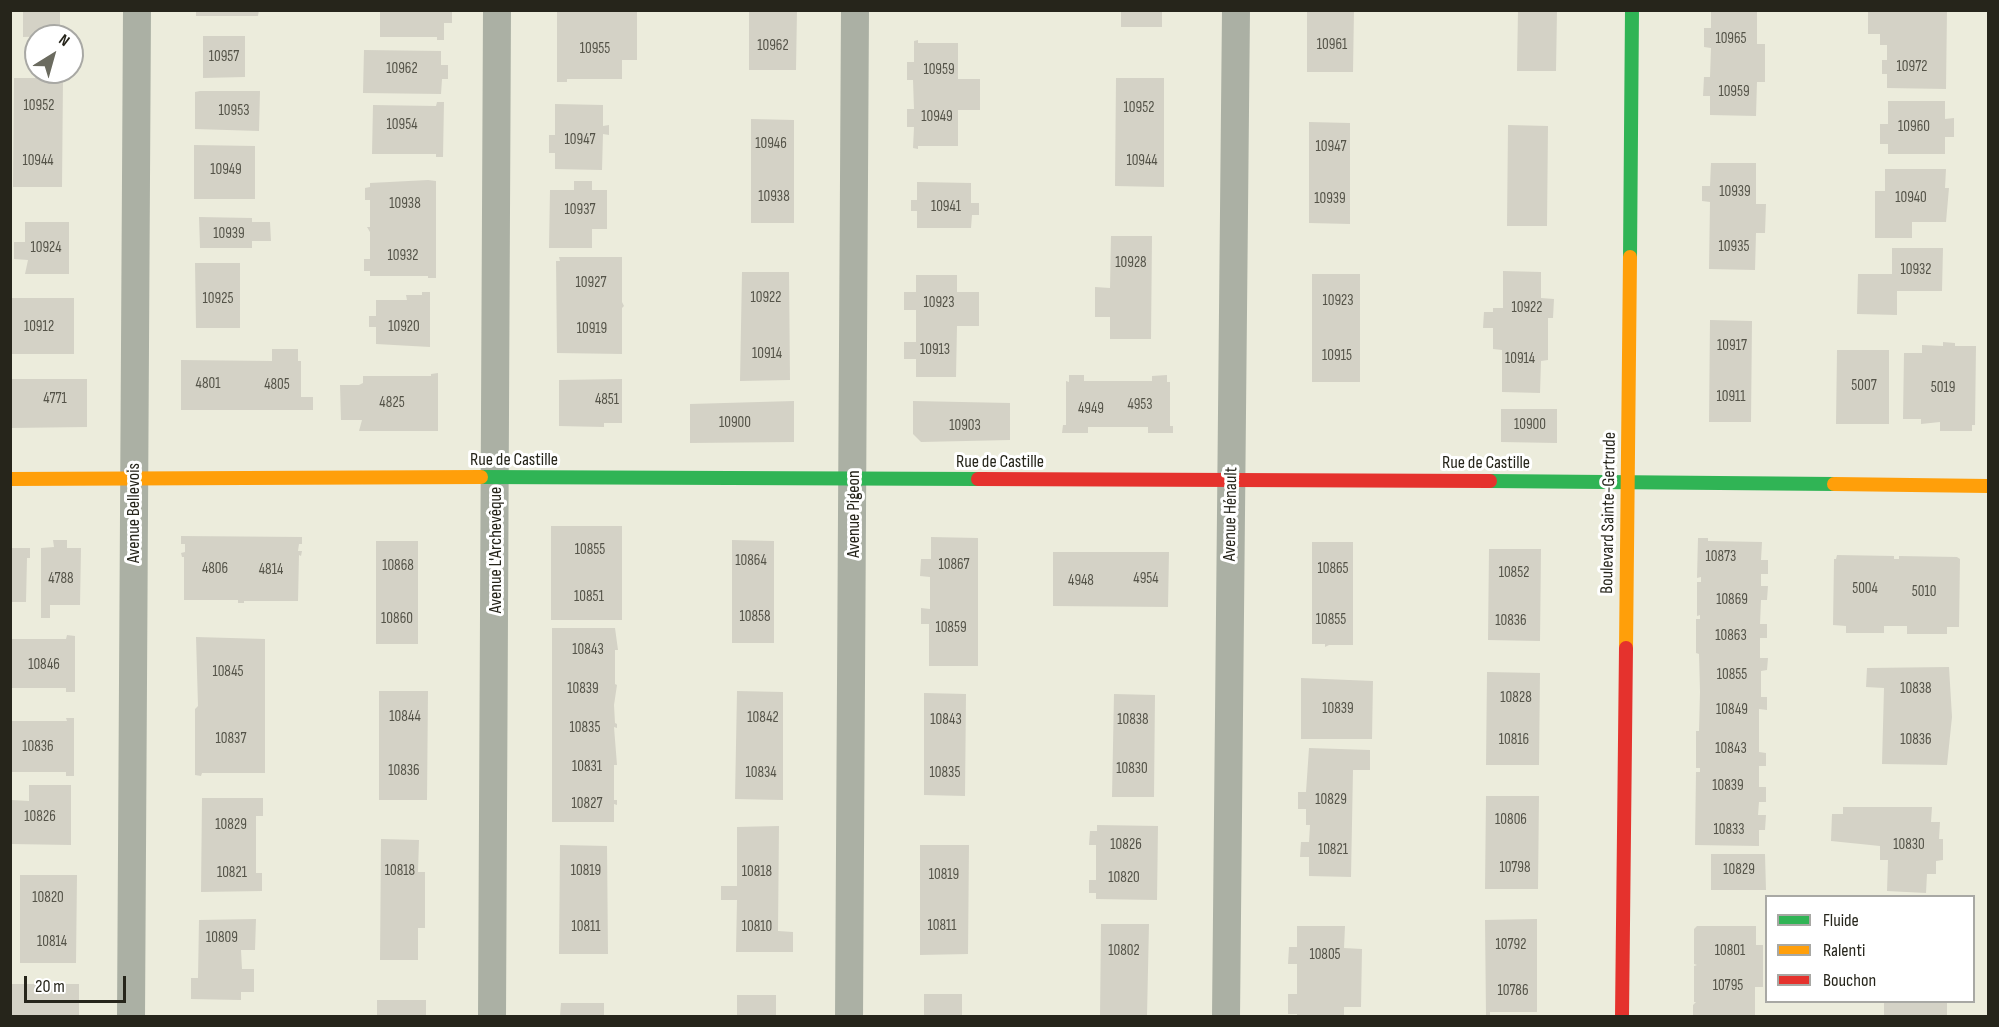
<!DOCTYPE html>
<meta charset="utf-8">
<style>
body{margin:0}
#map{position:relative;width:1999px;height:1027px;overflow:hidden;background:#ececdc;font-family:"Sofia Sans Condensed",sans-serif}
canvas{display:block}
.frame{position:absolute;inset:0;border:12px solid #26251b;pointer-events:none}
.legend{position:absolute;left:1765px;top:895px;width:210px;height:108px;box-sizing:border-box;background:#fff;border:2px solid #a8a8a4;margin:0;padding:8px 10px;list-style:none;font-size:18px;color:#26251b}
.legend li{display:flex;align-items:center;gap:12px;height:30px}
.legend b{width:30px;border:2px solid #a8a8a4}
.north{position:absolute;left:24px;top:24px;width:60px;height:60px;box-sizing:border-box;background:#fff;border:2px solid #a8a8a4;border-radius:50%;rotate:37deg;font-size:16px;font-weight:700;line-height:24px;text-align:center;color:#26251b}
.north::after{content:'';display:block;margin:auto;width:21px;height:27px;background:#6b6b5f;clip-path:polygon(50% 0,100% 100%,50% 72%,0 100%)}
.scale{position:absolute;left:24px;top:976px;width:102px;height:27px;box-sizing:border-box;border:3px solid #26251b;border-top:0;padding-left:8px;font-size:18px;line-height:21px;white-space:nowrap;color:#26251b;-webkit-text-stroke:4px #fff;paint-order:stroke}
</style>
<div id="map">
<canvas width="1999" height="1027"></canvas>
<div class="frame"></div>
<ul class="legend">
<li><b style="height:8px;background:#30b455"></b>Fluide</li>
<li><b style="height:8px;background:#ff9f0a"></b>Ralenti</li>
<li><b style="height:8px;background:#e5322d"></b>Bouchon</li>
</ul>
<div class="north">N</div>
<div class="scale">20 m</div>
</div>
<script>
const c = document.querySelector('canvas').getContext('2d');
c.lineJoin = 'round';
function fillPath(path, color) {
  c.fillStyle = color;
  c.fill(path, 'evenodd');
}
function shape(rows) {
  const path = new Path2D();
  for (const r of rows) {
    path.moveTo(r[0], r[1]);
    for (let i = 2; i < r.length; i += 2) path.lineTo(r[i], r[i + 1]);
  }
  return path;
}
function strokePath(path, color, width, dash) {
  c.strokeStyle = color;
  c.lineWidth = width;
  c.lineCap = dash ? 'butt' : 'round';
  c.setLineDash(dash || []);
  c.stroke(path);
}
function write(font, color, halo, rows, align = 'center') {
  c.font = font + ' "Sofia Sans Condensed",sans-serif';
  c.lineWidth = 6;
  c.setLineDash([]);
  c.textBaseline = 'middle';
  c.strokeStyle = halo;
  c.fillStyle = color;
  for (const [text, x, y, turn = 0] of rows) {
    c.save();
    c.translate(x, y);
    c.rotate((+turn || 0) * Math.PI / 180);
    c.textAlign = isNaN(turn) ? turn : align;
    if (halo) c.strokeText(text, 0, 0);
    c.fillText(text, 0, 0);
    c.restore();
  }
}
fillPath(shape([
 [23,10,60,10,60,36,23,37],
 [196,10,259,10,258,16,196,16],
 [380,10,452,10,452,23,444,23,444,40,437,40,437,37,380,37],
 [557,10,637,10,637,60,622,60,622,79,567,79,567,82,557,82],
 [749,10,797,10,796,70,749,70],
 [1121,10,1162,10,1162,27,1121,27],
 [1307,10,1354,10,1353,72,1307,72],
 [1518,10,1557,10,1556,71,1517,71],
 [1711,10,1757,10,1757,44,1765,44,1765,82,1757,82,1756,116,1710,115,1710,96,1703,96,1704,77,1710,77,1711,48,1704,47,1704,28,1711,28],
 [1868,10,1947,10,1946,89,1887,88,1887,74,1882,74,1882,60,1887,60,1887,45,1880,45,1880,34,1868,34],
 [203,36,245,36,245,77,203,78],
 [918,40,918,43,958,43,958,79,980,79,980,110,958,110,958,146,918,146,918,149,913,148,914,127,907,127,907,109,914,109,913,80,907,80,907,62,914,62,914,41],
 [364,50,441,51,441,65,448,65,448,79,442,79,441,94,363,93],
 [14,78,63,78,62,187,13,187],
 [1116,78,1164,78,1164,187,1115,186],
 [200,91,260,91,259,131,195,129,195,92],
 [1888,101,1945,101,1945,119,1954,118,1954,137,1945,137,1945,154,1888,154,1888,144,1880,144,1880,124,1888,124],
 [437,102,444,102,443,157,436,157,436,154,372,154,373,105,436,106],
 [555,104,603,105,603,126,609,125,609,135,603,134,602,170,555,169,555,153,549,153,549,135,555,135],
 [751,119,794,120,794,223,751,223],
 [1309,122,1350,123,1350,224,1309,223],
 [1508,125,1548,126,1547,226,1507,226],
 [194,145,255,146,255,199,194,199],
 [1711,163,1756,163,1756,204,1766,204,1765,233,1756,233,1755,270,1709,269,1710,202,1702,201,1702,186,1710,186],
 [1885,169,1946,169,1945,188,1949,188,1946,222,1912,222,1912,238,1875,238,1875,191,1885,191],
 [428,180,436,181,436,278,428,278,428,276,370,276,370,271,364,271,364,259,370,259,370,232,367,227,370,227,370,200,365,200,365,188,370,187,370,183],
 [574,181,592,181,592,190,607,190,607,229,592,229,592,248,549,248,550,190,574,190],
 [917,182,971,183,971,203,979,203,979,215,972,215,971,228,917,228,917,211,911,211,911,200,917,200],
 [199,217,252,218,252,222,270,222,271,241,252,241,252,248,200,248],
 [25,222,69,222,69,274,25,274,28,260,14,259,14,242,25,242],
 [1111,236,1152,236,1151,339,1110,339,1110,317,1095,317,1095,287,1110,288],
 [1892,248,1943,248,1942,291,1897,291,1897,315,1857,314,1858,274,1892,274],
 [559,257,622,257,622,302,624,306,622,308,622,354,557,353,556,261,560,261],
 [195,263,240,263,240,328,196,328],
 [1503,271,1541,272,1541,298,1554,299,1553,318,1548,318,1548,360,1541,361,1540,393,1502,392,1502,350,1493,349,1493,328,1483,328,1484,312,1493,312,1493,308,1503,308],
 [742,272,789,272,790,380,740,381],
 [1312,274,1360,274,1360,382,1312,382],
 [916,275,957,275,957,292,979,292,979,326,957,326,956,377,916,377,916,359,904,359,904,342,916,342,916,310,904,310,904,292,916,292],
 [422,292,430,292,430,347,376,344,376,327,369,327,369,316,376,316,376,300,407,300,406,295,422,295],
 [10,298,74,298,74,354,10,354],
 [1710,320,1752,321,1751,422,1709,422],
 [1943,342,1955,343,1955,346,1976,346,1975,425,1972,425,1972,431,1940,431,1940,422,1921,424,1921,419,1903,419,1904,353,1922,353,1922,345,1943,346],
 [272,349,298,349,298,361,301,361,301,397,313,397,313,410,181,410,181,360,272,361],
 [1837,350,1889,350,1889,424,1836,424],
 [438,373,438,431,359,431,362,420,341,420,340,385,359,385,363,383,363,376,431,376,431,374],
 [1069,375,1084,375,1084,381,1152,381,1152,376,1167,375,1167,382,1170,382,1170,426,1173,426,1173,433,1148,433,1148,427,1088,427,1088,433,1062,433,1063,425,1066,425,1066,381,1069,382],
 [10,379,87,379,87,427,10,428],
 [622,379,622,423,604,423,604,427,559,426,559,380],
 [794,401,794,442,690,443,690,404],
 [913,401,1010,403,1010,440,921,442,913,434],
 [1501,409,1557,409,1557,443,1501,442],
 [551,526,622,526,622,620,551,620],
 [181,536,302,537,302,544,299,544,298,551,302,551,301,556,299,555,298,601,244,601,244,603,238,603,238,600,184,600,184,557,182,557,181,553,185,552,185,544,181,544],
 [931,537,978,538,978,666,929,666,929,624,921,624,921,608,930,609,930,577,920,576,921,559,931,559],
 [1698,538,1708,538,1708,541,1762,542,1761,560,1768,560,1768,574,1761,574,1761,586,1768,586,1767,600,1761,600,1760,624,1767,624,1767,638,1760,638,1760,658,1768,658,1767,670,1761,671,1761,697,1767,697,1767,710,1759,709,1759,752,1766,753,1766,766,1759,766,1759,787,1766,787,1766,802,1759,802,1758,815,1766,815,1765,830,1759,830,1759,846,1695,845,1696,772,1700,772,1700,768,1696,768,1696,731,1699,731,1700,692,1699,654,1696,653,1696,619,1700,619,1700,615,1697,616,1697,582,1701,582,1701,577,1697,578],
 [53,540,67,540,67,548,81,548,80,605,50,605,50,618,41,618,41,548,54,547],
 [732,540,774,541,774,643,732,643],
 [376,541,418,541,418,644,376,644],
 [1312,542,1353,542,1353,645,1329,645,1325,647,1325,644,1312,644],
 [10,548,30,548,30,558,27,558,26,602,10,602],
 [1489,549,1541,549,1540,641,1488,640],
 [1053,552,1169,552,1168,607,1053,606],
 [1837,555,1894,556,1894,559,1899,559,1899,556,1957,557,1960,559,1959,627,1947,627,1947,634,1907,634,1907,626,1884,626,1884,633,1846,633,1846,626,1833,625,1834,559,1836,559],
 [552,628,615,628,618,650,615,650,615,684,617,685,614,705,615,723,617,724,617,728,614,727,617,765,614,765,614,800,617,800,617,805,614,804,614,822,552,822],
 [67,635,75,636,75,692,66,692,66,688,10,688,10,639,66,639],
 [196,637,265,639,265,773,202,773,201,776,195,775,195,709,198,706],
 [1949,667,1952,717,1947,765,1882,764,1884,688,1866,687,1867,668],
 [1487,672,1540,673,1539,765,1486,765],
 [1301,678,1373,681,1372,739,1301,739],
 [379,691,428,691,427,800,379,800],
 [737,691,783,692,783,800,735,799],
 [924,693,966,694,965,796,924,795],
 [1114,694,1155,695,1154,797,1112,797],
 [66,718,74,718,74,776,66,776,66,772,10,772,10,721,67,721],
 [1309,748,1370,750,1370,770,1353,770,1351,877,1309,876,1309,857,1300,857,1301,842,1309,842,1310,825,1306,825,1306,809,1298,809,1298,792,1306,792],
 [29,785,71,785,71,845,11,844,11,800,29,801],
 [1486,796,1539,796,1538,889,1485,889],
 [202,798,263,798,263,816,256,816,256,873,262,873,262,891,201,892],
 [1843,807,1932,807,1931,822,1940,822,1939,839,1943,839,1943,860,1936,861,1936,874,1927,874,1926,893,1887,891,1888,860,1880,860,1880,846,1831,841,1832,814,1843,814],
 [1097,825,1158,826,1157,900,1096,899,1096,893,1089,893,1089,880,1096,880,1096,845,1089,845,1090,831,1097,831],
 [779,826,778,931,793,932,793,952,736,952,737,900,721,900,721,886,737,886,737,827],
 [381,839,419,840,418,872,425,872,425,928,418,928,418,960,380,960],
 [560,845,607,846,608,954,559,954],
 [920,845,969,845,968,954,920,955],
 [1711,854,1765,854,1766,890,1711,890],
 [20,875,77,875,76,963,20,963],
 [256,919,255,950,241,950,242,969,254,969,254,992,241,992,241,1000,191,999,191,978,198,978,199,920],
 [1537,919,1537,1012,1490,1012,1490,1015,1486,1015,1485,920],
 [1101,924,1149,924,1147,1016,1100,1016],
 [1297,926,1345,926,1344,948,1362,949,1361,1007,1344,1007,1344,1016,1297,1016,1297,1014,1288,1014,1288,994,1297,994,1297,964,1288,964,1289,947,1297,947],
 [1697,926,1756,926,1756,945,1763,945,1763,987,1755,987,1755,1016,1693,1016,1693,1005,1696,1002,1694,1002,1694,966,1697,965,1694,964,1694,929],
 [10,984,79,984,79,1016,10,1016],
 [924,994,962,994,962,1016,924,1016],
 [737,995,776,995,776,1016,737,1016],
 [377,1000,426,1000,426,1016,377,1016],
 [1884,1002,1947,1002,1947,1016,1884,1016],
 [561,1003,604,1003,604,1016,560,1016]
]), '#d4d2c6');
strokePath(shape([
 [131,1016,137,10],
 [492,1016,497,10],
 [849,1016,855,10],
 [1226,1016,1236,10]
]), '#abb0a4', 28);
strokePath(shape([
 [1630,257,1632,10],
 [481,477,978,479],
 [1490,481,1834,484]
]), '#30b455', 14);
strokePath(shape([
 [10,479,481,477],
 [1834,484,1988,486],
 [1626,648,1630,257]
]), '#ff9f0a', 14);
strokePath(shape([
 [978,479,1490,481],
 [1622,1016,1626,648]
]), '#e5322d', 14);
write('15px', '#545348', null, [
 ["10965",1731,39],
 ["10961",1332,45],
 ["10962",773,46],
 ["10955",595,49],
 ["10957",224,57],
 ["10972",1912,67],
 ["10962",402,69],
 ["10959",939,70],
 ["10959",1734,92],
 ["10952",39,106],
 ["10952",1139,108],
 ["10953",234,111],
 ["10949",937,117],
 ["10954",402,125],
 ["10960",1914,127],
 ["10947",580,140],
 ["10946",771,144],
 ["10947",1331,147],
 ["10944",38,161],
 ["10944",1142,161],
 ["10949",226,170],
 ["10939",1735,192],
 ["10938",774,197],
 ["10940",1911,198],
 ["10939",1330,199],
 ["10938",405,204],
 ["10941",946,207],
 ["10937",580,210],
 ["10939",229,234],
 ["10935",1734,247],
 ["10924",46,248],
 ["10932",403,256],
 ["10928",1131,263],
 ["10932",1916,270],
 ["10927",591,283],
 ["10922",766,298],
 ["10925",218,299],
 ["10923",1338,301],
 ["10923",939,303],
 ["10922",1527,308],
 ["10912",39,327],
 ["10920",404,327],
 ["10919",592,329],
 ["10917",1732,346],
 ["10913",935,350],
 ["10914",767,354],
 ["10915",1337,356],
 ["10914",1520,359],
 ["4801",208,384],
 ["4805",277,385],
 ["5007",1864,386],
 ["5019",1943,388],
 ["10911",1731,397],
 ["4771",55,399],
 ["4851",607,400],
 ["4825",392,403],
 ["4953",1140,405],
 ["4949",1091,409],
 ["10900",735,423],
 ["10900",1530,425],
 ["10903",965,426],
 ["10855",590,550],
 ["10873",1721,557],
 ["10864",751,561],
 ["10867",954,565],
 ["10868",398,566],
 ["4806",215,569],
 ["10865",1333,569],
 ["4814",271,570],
 ["10852",1514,573],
 ["4788",61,579],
 ["4954",1146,579],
 ["4948",1081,581],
 ["5004",1865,589],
 ["5010",1924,592],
 ["10851",589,597],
 ["10869",1732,600],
 ["10858",755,617],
 ["10860",397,619],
 ["10855",1331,620],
 ["10836",1511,621],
 ["10859",951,628],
 ["10863",1731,636],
 ["10843",588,650],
 ["10846",44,665],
 ["10845",228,672],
 ["10855",1732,675],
 ["10839",583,689],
 ["10838",1916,689],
 ["10828",1516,698],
 ["10839",1338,709],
 ["10849",1732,710],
 ["10844",405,717],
 ["10842",763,718],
 ["10843",946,720],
 ["10838",1133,720],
 ["10835",585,728],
 ["10837",231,739],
 ["10816",1514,740],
 ["10836",1916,740],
 ["10836",38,747],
 ["10843",1731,749],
 ["10831",587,767],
 ["10830",1132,769],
 ["10836",404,771],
 ["10834",761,773],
 ["10835",945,773],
 ["10839",1728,786],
 ["10829",1331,800],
 ["10827",587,804],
 ["10826",40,817],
 ["10806",1511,820],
 ["10829",231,825],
 ["10833",1729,830],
 ["10826",1126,845],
 ["10830",1909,845],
 ["10821",1333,850],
 ["10798",1515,868],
 ["10829",1739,870],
 ["10818",400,871],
 ["10819",586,871],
 ["10818",757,872],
 ["10821",232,873],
 ["10819",944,875],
 ["10820",1124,878],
 ["10820",48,898],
 ["10811",942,926],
 ["10811",586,927],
 ["10810",757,927],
 ["10809",222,938],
 ["10814",52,942],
 ["10792",1511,945],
 ["10802",1124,951],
 ["10801",1730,951],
 ["10805",1325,955],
 ["10795",1728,986],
 ["10786",1513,991]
]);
write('18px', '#26251b', '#fff', [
 ["Rue de Castille",514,460],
 ["Rue de Castille",1000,462],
 ["Rue de Castille",1486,463],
 ["Avenue Bellevois",134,513,-90],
 ["Boulevard Sainte-Gertrude",1609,513,-89],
 ["Avenue Pigeon",854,514,-90],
 ["Avenue Hénault",1231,514,-89],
 ["Avenue L'Archevêque",496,550,-90]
]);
</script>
